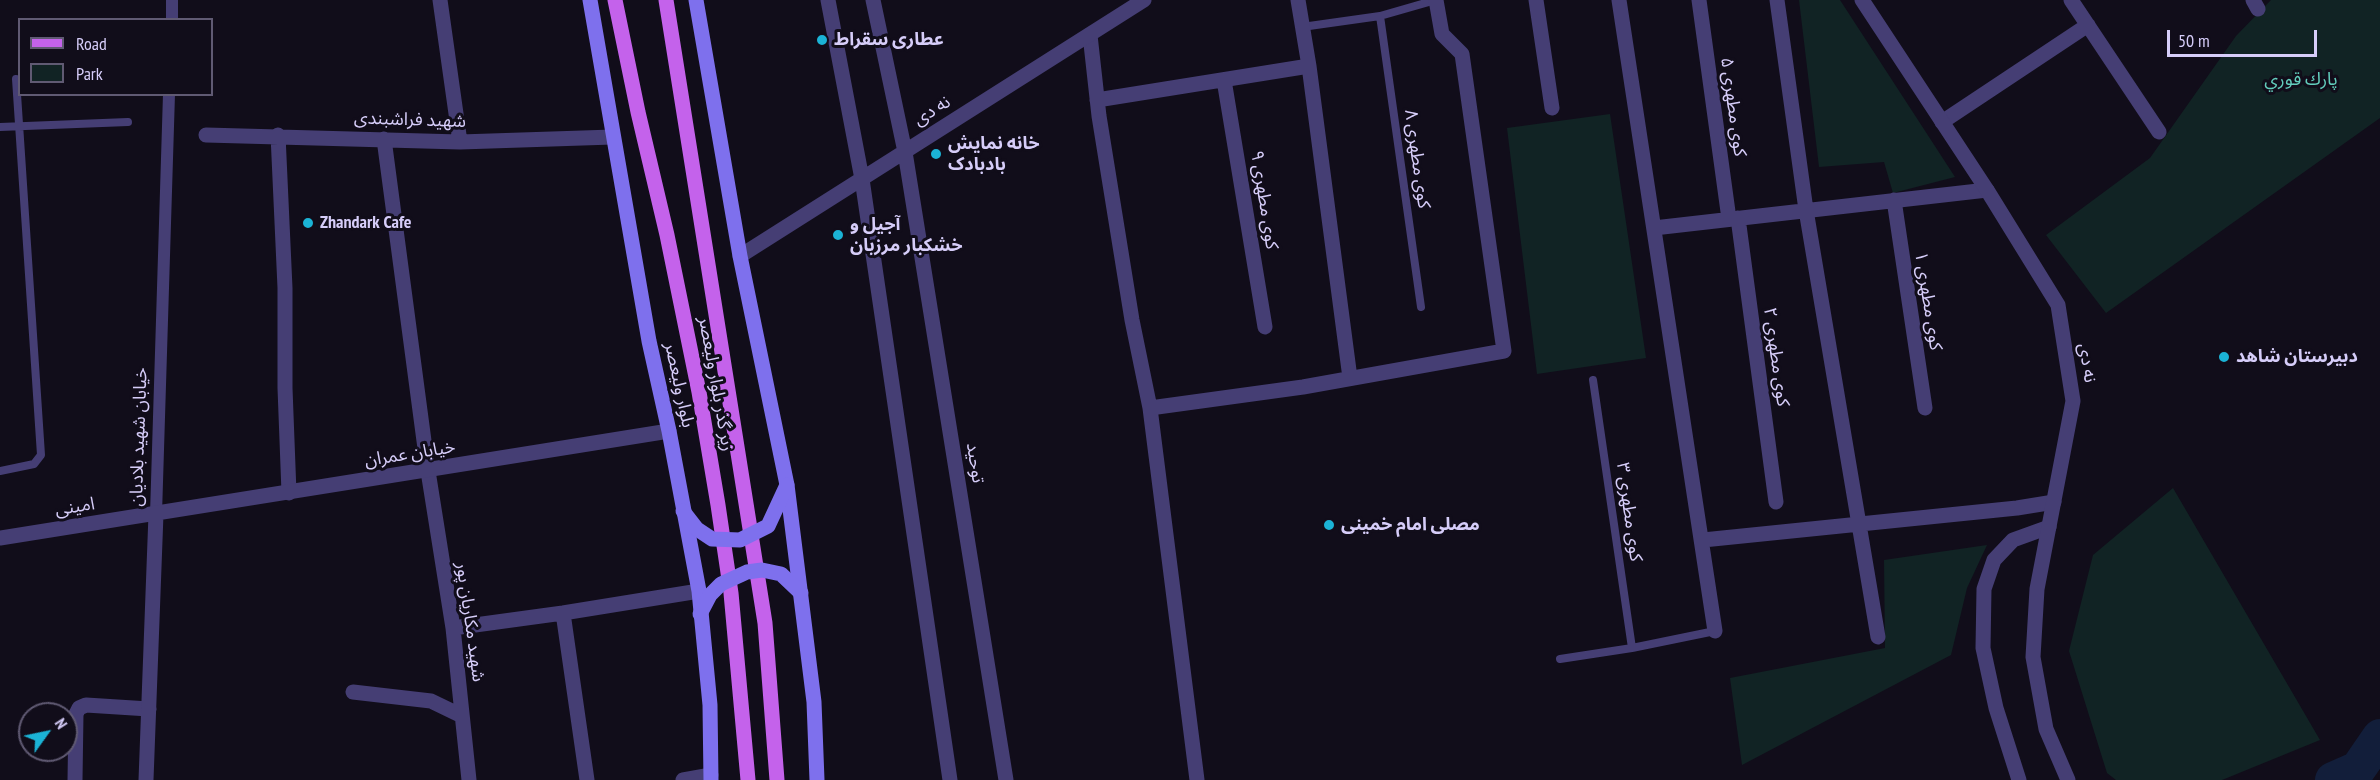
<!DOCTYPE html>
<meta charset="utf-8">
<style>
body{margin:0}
#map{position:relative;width:2380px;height:780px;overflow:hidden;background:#110d1a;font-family:"PT Sans Narrow",sans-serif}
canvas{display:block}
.legend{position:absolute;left:18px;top:18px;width:195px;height:78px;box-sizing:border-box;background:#110d1a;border:2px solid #605a73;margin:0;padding:8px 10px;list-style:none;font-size:18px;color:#d6cdf9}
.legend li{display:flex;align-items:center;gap:12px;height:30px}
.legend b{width:30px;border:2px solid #605a73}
.north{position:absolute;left:18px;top:702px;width:60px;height:60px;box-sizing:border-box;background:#110d1a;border:2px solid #605a73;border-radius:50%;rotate:57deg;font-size:16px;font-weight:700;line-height:24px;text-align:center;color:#d6cdf9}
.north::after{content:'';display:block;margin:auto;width:21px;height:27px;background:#1bb3d6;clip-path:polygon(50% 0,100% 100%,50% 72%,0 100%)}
.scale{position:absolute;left:2167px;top:30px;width:150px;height:27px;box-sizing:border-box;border:3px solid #d6cdf9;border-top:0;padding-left:8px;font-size:18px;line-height:21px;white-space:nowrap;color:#d6cdf9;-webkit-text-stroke:4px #110d1a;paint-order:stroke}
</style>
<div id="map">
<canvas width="2380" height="780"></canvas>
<ul class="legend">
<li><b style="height:8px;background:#c462eb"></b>Road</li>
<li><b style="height:16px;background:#112324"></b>Park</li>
</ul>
<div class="north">N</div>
<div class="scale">50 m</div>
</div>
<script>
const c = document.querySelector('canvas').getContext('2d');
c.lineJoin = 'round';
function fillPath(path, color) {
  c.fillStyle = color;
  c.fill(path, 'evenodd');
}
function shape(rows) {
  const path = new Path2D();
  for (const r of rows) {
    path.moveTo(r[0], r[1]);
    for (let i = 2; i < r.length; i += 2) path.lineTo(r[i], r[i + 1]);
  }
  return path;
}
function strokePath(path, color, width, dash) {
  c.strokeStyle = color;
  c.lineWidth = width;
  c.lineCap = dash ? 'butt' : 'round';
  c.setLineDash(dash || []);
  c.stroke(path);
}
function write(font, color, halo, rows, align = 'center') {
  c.font = font + ' "PT Sans Narrow","Noto Sans Arabic",sans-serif';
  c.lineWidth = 6;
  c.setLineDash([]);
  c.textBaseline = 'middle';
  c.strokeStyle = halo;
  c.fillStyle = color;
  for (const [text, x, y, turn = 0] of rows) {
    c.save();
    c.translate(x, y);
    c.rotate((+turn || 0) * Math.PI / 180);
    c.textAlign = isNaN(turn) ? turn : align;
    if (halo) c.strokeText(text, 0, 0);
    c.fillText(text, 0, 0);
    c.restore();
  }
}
fillPath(shape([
 [1799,0,1840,0,1955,177,1893,193,1884,162,1819,167],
 [2271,0,2380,0,2380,118,2106,313,2046,235,2150,158,2236,36],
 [1610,114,1646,358,1537,374,1507,128],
 [2173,488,2320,740,2222,780,2116,780,2107,773,2069,651,2093,555],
 [1987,545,1967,588,1951,655,1742,765,1730,678,1885,648,1884,560]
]), '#112324');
strokePath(shape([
 [2333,780,2358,769,2380,737]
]), '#121e3a', 36);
strokePath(shape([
 [1380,16,1421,307],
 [1302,27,1380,16,1436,0],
 [0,127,128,122],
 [1593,380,1632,648],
 [0,471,34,464,41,455,16,79],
 [1560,659,1632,648,1715,631]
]), '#453e74', 8);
strokePath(shape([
 [172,20,172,0],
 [156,514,169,94]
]), '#453e74', 12);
strokePath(shape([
 [440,0,460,142],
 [1298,0,1309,66,1350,378],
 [1536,0,1552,108],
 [1619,0,1715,631],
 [1699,0,1729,219],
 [1777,0,1806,210,1878,637],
 [2071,0,2159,132],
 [2253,0,2258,9],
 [1090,35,1099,116,1132,320,1150,408,1197,780],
 [1224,80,1265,327],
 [1097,100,1309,66],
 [1942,122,2088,25],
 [206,135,460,142,613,137],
 [278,135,285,288,285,388,289,493],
 [384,139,428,471,453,628,469,780],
 [1894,200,1925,408],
 [1738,218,1776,502],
 [1654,228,1987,190],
 [1150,408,1303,387,1504,351,1462,54,1442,34,1436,0],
 [1703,540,2017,508,2054,502],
 [563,613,587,780],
 [453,628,563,613,699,591],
 [353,692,431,701,462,716],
 [75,780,76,714,79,708,86,705,149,709],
 [683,780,711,775],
 [2019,780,1996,708,1983,648,1984,589,1994,560,2013,540,2049,527]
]), '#453e74', 15);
strokePath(shape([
 [828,0,862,179,950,780],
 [873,0,905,152,1006,780],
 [1862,0,1987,190,2058,305,2073,401,2037,589,2033,657,2046,729,2068,780],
 [740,256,1144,0],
 [0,538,669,431],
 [146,780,156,514]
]), '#453e74', 15);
strokePath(shape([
 [590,0,649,341,669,431,699,591,710,705,711,780],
 [696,0,740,256,787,485,814,702,817,780]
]), '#7e70ed', 15);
strokePath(shape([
 [615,0,638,112,667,235,699,392,718,505,731,593,748,780],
 [666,0,765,623,777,780]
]), '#c462eb', 15);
strokePath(shape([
 [683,511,697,529,712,539,740,540,768,526,787,485],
 [700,614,710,595,721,584,747,572,762,570,781,574,801,593]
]), '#7e70ed', 15);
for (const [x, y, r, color] of [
 [822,40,6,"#1bb3d6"],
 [936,154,6,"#1bb3d6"],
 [308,223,6,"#1bb3d6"],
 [838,235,6,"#1bb3d6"],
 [2224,357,6,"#1bb3d6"],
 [1329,525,6,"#1bb3d6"]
]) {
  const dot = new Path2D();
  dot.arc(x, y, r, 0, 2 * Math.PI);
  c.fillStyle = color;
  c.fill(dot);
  strokePath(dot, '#110d1a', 2);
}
write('bold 18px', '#d6cdf9', '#110d1a', [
 ["عطاری سقراط",834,40],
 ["خانه نمایش",948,144],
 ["بادبادک",948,165],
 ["Zhandark Cafe",320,223],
 ["آجیل و",850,225],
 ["خشکبار مرزبان",850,246],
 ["دبیرستان شاهد",2236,357],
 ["مصلی امام خمینی",1341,525]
], 'left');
write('18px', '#63cebd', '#110d1a', [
 ["پارك قوري",2301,80]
]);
write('18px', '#d6cdf9', '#110d1a', [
 ["کوی مطهری ۵",1733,107,82],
 ["نه دی",932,111,-32],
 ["شهید فراشبندی",410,120,2],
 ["کوی مطهری ۸",1417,159,82],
 ["کوی مطهری ۹",1264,200,81],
 ["کوی مطهری ۱",1928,301,81],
 ["کوی مطهری ۲",1776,357,82],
 ["نه دی",2087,363,81],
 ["زیر گذر بلوار ولیعصر",716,384,80],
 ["بلوار ولیعصر",679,385,78],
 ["خیابان شهید بلادیان",139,437,-88],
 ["خیابان عمران",410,454,-9],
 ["توحید",975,463,81],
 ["امینی",75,507,-9],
 ["کوی مطهری ۳",1629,512,82],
 ["شهید مکاریان پور",470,622,82]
]);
</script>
